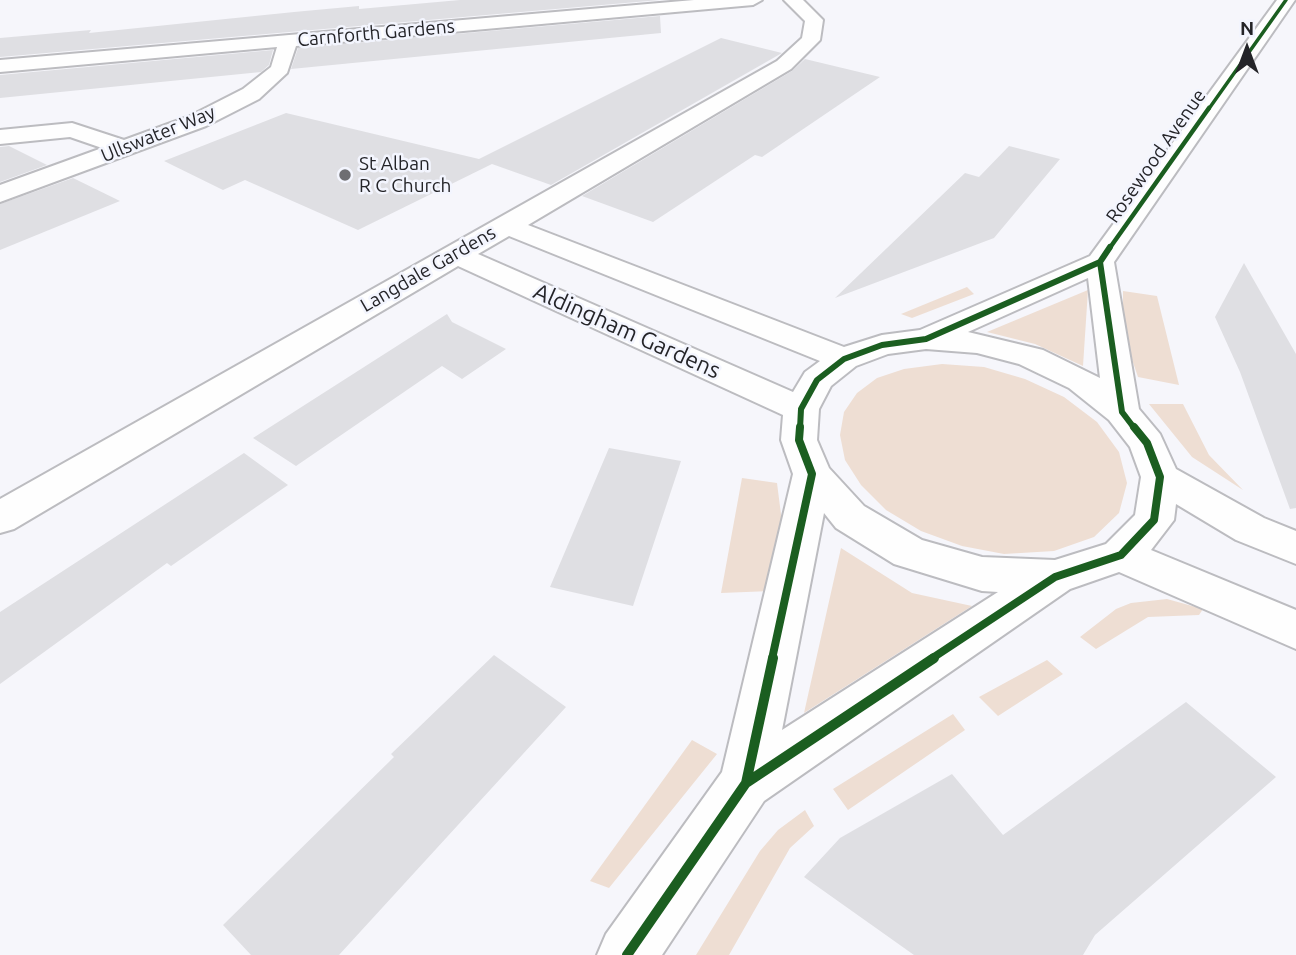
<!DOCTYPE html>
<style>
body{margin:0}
#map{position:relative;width:1296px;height:955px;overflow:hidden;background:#f6f6fb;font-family:Ubuntu,sans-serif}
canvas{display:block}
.north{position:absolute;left:1212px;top:14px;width:70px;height:70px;-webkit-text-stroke:5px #f3f5fe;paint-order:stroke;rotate:0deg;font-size:19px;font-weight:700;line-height:28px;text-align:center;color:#242428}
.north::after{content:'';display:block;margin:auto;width:24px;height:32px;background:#242428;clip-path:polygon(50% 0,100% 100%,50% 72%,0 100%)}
</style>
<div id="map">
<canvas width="1296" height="955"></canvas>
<div class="north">N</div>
</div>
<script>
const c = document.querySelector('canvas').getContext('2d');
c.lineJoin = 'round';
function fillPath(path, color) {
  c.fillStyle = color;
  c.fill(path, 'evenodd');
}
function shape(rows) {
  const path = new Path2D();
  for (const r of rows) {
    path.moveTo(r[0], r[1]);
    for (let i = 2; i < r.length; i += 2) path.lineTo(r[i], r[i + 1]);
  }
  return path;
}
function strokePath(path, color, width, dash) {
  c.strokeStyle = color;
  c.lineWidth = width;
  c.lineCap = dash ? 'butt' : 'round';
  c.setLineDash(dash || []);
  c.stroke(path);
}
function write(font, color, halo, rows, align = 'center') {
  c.font = font + ' Ubuntu,sans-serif';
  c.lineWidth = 5;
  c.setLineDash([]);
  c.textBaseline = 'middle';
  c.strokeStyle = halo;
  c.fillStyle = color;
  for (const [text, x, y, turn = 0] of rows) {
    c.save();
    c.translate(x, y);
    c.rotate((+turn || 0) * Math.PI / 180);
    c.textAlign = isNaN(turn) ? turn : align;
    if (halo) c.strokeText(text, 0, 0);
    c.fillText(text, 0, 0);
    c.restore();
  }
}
fillPath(shape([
 [967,287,974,294,912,318,901,314],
 [1088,290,1083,366,1035,344,987,332],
 [1123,291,1157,296,1179,385,1138,377,1123,333],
 [942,364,984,367,1025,379,1064,397,1097,422,1119,452,1127,483,1119,513,1094,537,1054,551,1004,554,962,546,921,531,886,510,861,485,845,460,840,435,844,412,857,393,877,378,904,369],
 [1149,404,1183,404,1209,455,1243,490,1192,457],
 [742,478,777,483,784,538,771,591,721,593],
 [841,548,912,593,972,606,804,713],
 [1167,599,1203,609,1199,615,1148,617,1096,649,1080,637,1116,609,1131,603],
 [1047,660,1063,674,998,716,979,697],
 [953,714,965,730,848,810,833,789],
 [692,740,717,754,609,888,590,881],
 [805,810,814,826,790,848,729,955,696,955,760,851,778,830]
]), '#eeded3');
fillPath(shape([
 [460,0,660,0,0,57,0,38,91,30,89,33,294,12,359,6,359,9],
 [660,16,661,33,291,69,298,48],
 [721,38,782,53,551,185,492,164,358,230,245,180,223,190,164,161,286,113,479,159],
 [273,50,269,65,261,72,0,98,0,75],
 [805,59,880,77,762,157,755,155,653,222,582,196,792,71],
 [9,146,47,165,0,182,0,147],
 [1009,146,1060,159,994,238,835,298,965,173,979,177],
 [73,178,120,201,0,250,0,204],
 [1244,263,1296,354,1296,508,1290,509,1240,372,1215,317],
 [447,314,452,322,506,349,462,379,442,366,296,466,253,438],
 [609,448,681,461,633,606,550,587],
 [244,453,288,485,171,566,167,563,0,684,0,612],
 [494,655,566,707,339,955,251,955,223,925,394,757,391,754],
 [1186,702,1276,777,1095,935,1083,955,914,955,804,877,840,838,952,774,1003,835]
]), '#dfdfe3');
const minor = shape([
 [694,0,762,0,753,5,296,46,287,73,259,99,206,126,0,202,0,185,102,148,70,137,0,144,0,130,72,123,124,140,190,116,243,89,271,67,277,47,0,72,0,60,694,0],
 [784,0,803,0,823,20,820,40,791,69,528,225,844,347,882,335,920,330,1090,256,1277,0,1295,0,1114,262,1139,409,1160,434,1176,469,1264,518,1296,531,1296,564,1236,540,1176,504,1174,520,1151,550,1296,610,1296,649,1119,572,1070,589,764,801,662,955,597,955,606,934,722,772,793,474,781,440,783,415,458,266,14,529,0,533,0,499,777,61,802,38,805,21,784,0],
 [509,236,820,361,805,372,793,392,478,254,509,236],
 [1088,278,1100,378,1043,350,968,332,1088,278],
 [926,349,977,353,1019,364,1069,388,1109,420,1130,447,1141,477,1135,515,1106,544,1055,560,982,557,922,540,864,506,829,468,817,440,819,409,831,386,856,366,888,354,926,349],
 [824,513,836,528,894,564,982,591,998,592,782,730,824,513]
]);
strokePath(minor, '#bcbcc0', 4);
fillPath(minor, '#fefefe');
strokePath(shape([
 [1208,110,1286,0]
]), '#1b5e20', 3.5);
strokePath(shape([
 [1109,249,1209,108]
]), '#1b5e20', 4.5);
strokePath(shape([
 [1100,262,1110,247],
 [1100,262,1122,412,1135,429],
 [800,429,801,409,817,380,844,359,882,345,926,339,1100,262]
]), '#1b5e20', 6);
strokePath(shape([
 [772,659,812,474,799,440,800,427],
 [931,659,1055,577,1121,555,1154,520,1160,477,1147,443,1134,427]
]), '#1b5e20', 8);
strokePath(shape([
 [746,783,773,658],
 [627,955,746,783,934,658]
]), '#1b5e20', 10);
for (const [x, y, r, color] of [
 [345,175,7,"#6e6e72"]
]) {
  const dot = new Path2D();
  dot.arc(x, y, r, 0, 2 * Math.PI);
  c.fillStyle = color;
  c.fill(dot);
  strokePath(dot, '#f3f5fe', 2.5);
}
write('19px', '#242428', '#f3f5fe', [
 ["Carnforth Gardens",376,33,-5],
 ["Ullswater Way",158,134,-22],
 ["Rosewood Avenue",1156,156,-55],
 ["Langdale Gardens",428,269,-30]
]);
write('19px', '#242428', '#f3f5fe', [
 ["St Alban",359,164],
 ["R C Church",359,186]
], 'left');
write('23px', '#242428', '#f3f5fe', [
 ["Aldingham Gardens",627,331,24]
]);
</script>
